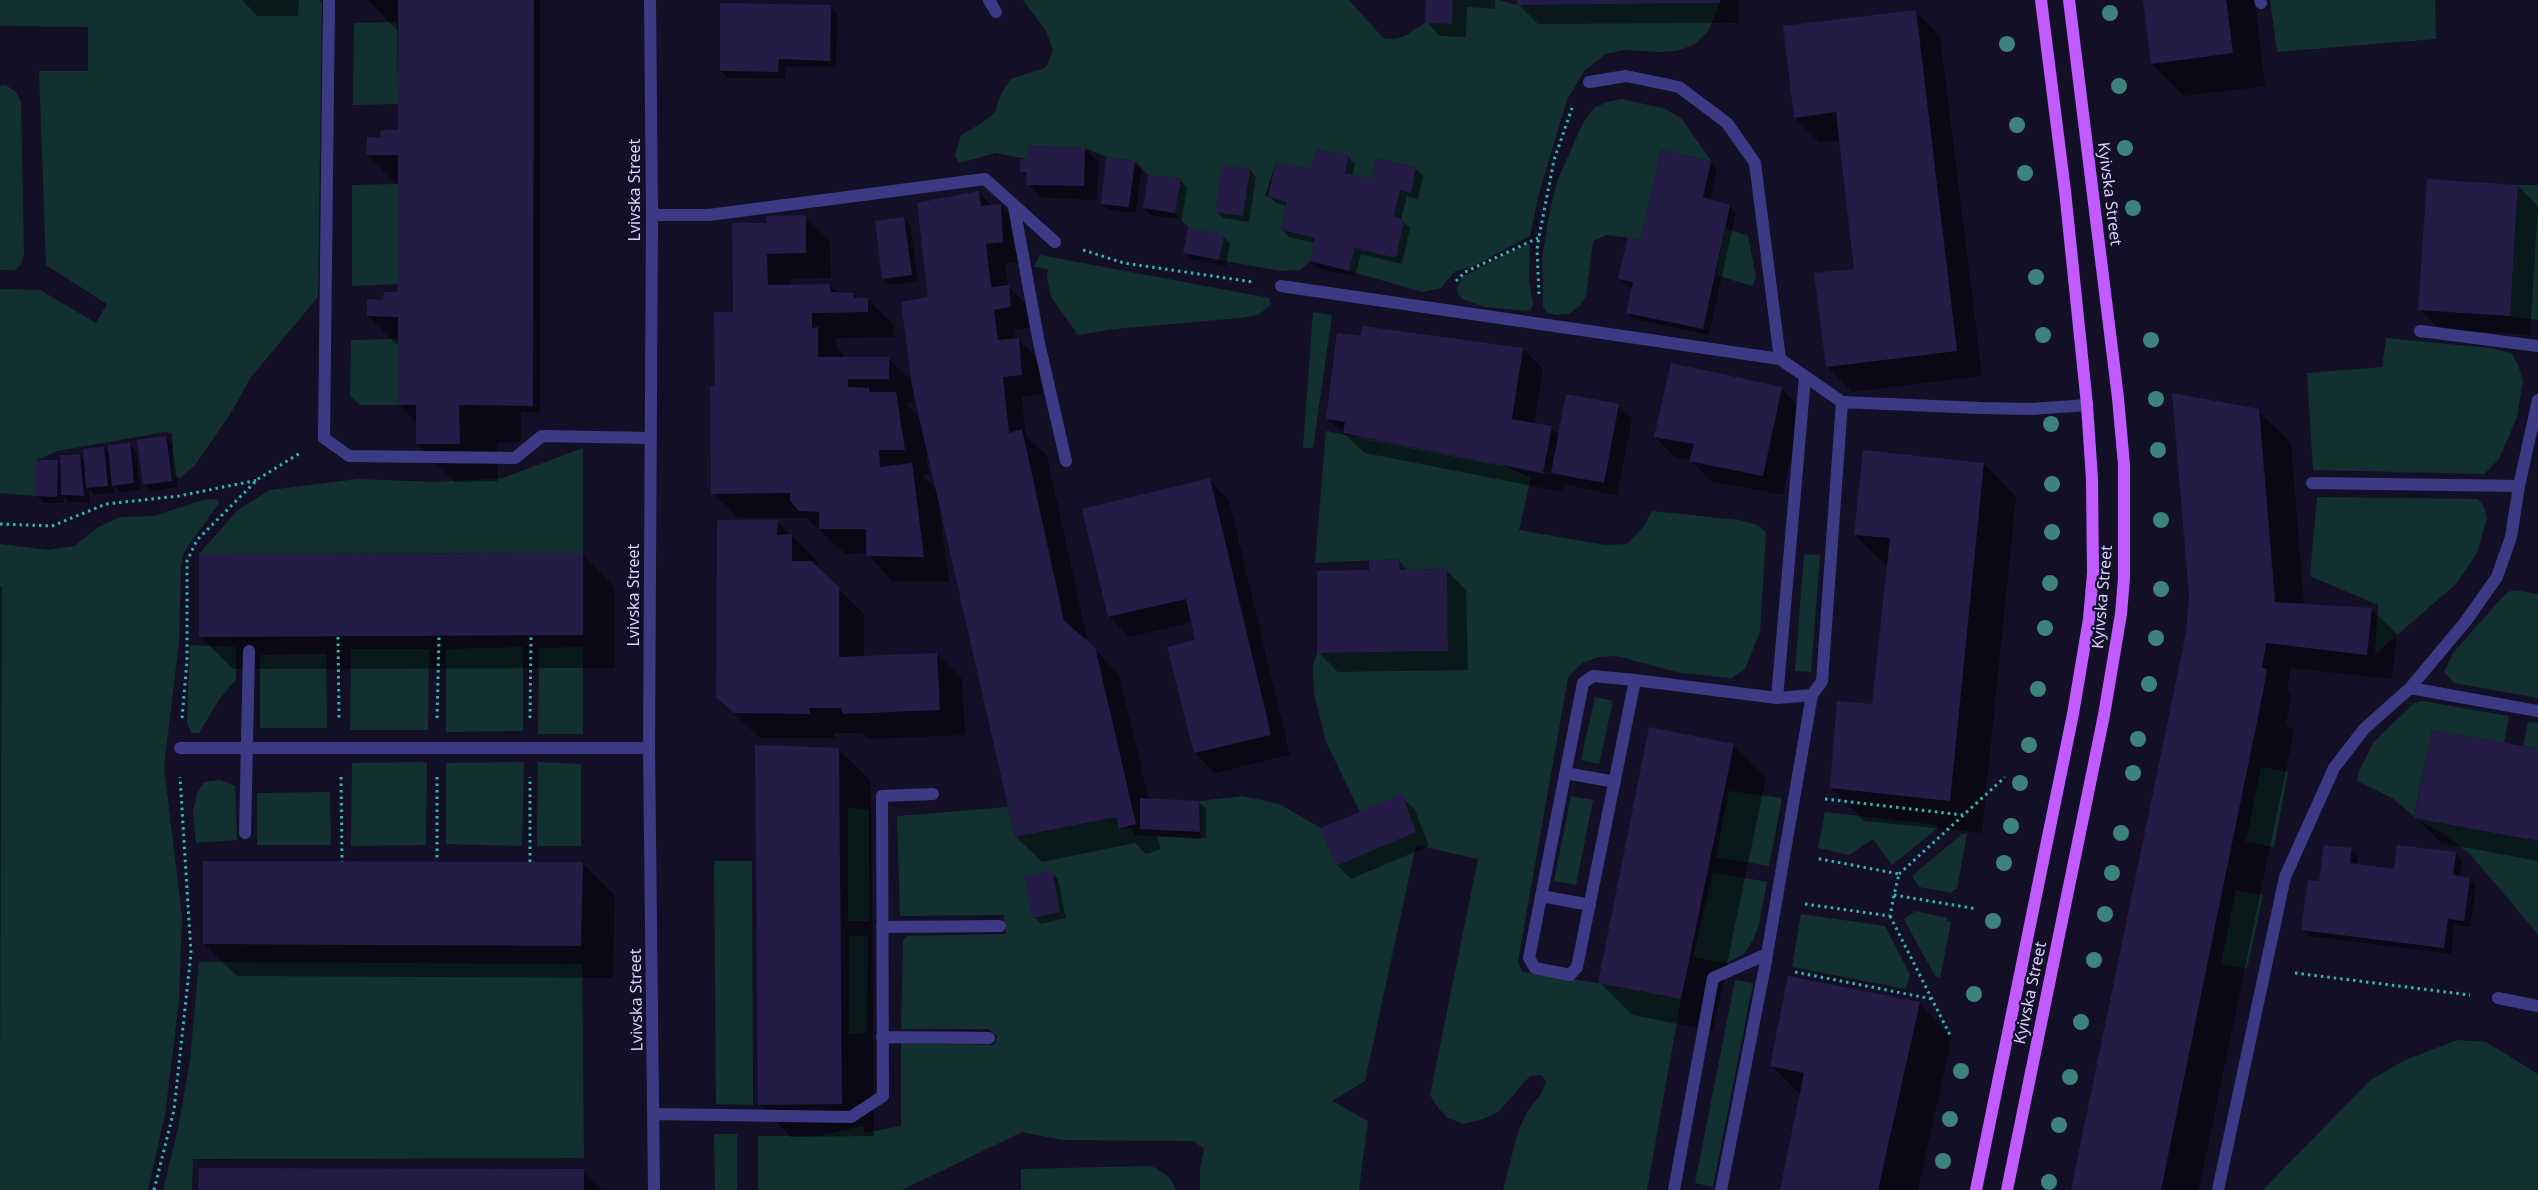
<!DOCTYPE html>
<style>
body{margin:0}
canvas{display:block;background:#130f26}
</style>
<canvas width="2538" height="1190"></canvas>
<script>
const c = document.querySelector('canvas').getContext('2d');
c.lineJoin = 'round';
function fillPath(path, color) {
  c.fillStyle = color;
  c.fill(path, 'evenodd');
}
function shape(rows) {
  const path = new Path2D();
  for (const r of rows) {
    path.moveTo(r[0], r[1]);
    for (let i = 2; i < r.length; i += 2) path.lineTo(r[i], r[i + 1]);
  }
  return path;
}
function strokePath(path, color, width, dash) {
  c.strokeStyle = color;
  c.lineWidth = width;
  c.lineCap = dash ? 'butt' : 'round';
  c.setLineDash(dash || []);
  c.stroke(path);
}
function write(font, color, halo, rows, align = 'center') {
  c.font = font + ' "Noto Sans",sans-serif';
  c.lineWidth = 4.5;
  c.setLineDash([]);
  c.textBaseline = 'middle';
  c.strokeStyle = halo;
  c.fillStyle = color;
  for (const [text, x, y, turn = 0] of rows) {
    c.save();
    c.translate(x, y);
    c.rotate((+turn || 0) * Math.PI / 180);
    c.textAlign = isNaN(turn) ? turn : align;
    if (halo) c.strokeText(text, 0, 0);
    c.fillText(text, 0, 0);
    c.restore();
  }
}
fillPath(shape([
 [0,0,320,0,322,4,318,297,251,377,229,416,195,465,180,478,174,476,172,433,164,432,58,451,36,460,36,496,0,493,0,289,40,290,96,323,107,304,46,265,39,71,88,71,88,27,0,26],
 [1023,0,1349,0,1383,38,1394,39,1405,36,1425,23,1452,24,1453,0,1498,0,1517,5,1720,3,1708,31,1695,44,1677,51,1657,52,1624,50,1606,54,1585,70,1568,98,1562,116,1538,197,1530,236,1472,267,1455,271,1441,288,1423,292,1349,271,1355,248,1396,257,1394,217,1400,190,1411,193,1416,168,1376,158,1371,179,1345,173,1349,156,1316,149,1311,170,1276,162,1265,196,1287,202,1281,230,1315,238,1310,261,1300,270,1282,271,1219,260,1175,213,1181,179,1148,175,1135,161,1106,157,1085,148,1027,146,1027,159,996,153,959,163,955,155,961,135,982,123,995,112,1001,94,1011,79,1045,68,1048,64,1053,50,1046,31],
 [2270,0,2435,0,2436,39,2277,52],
 [397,22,398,104,353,105,354,23],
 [6,85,16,92,21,102,24,254,21,265,15,270,0,270,0,86],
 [1622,99,1666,109,1682,119,1711,161,1661,150,1641,239,1607,235,1593,241,1586,296,1580,306,1569,314,1556,315,1547,313,1543,306,1542,258,1550,209,1558,179,1583,123,1594,108,1607,102],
 [398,184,398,284,352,286,352,185],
 [2518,185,2538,185,2538,320,2510,316],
 [1725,228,1748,236,1756,277,1752,286,1716,275],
 [1530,244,1529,279,1533,305,1530,311,1485,307,1463,299,1458,295,1457,288,1462,277,1510,252],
 [1040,255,1269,298,1271,305,1258,315,1240,318,1115,329,1078,335,1051,297,1047,277,1048,269,1034,267],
 [1313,312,1332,315,1313,448,1303,448],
 [2386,338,2490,348,2511,353,2518,365,2523,381,2517,417,2499,459,2484,474,2313,470,2307,373,2382,367],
 [398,339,398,405,360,405,350,395,351,340],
 [1326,431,1502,465,1531,478,1519,530,1605,545,1627,544,1644,526,1652,511,1739,520,1758,525,1766,533,1760,632,1745,669,1731,678,1680,673,1617,656,1599,657,1582,663,1568,678,1518,961,1522,972,1598,983,1681,999,1647,1190,1503,1190,1518,1132,1527,1112,1541,1094,1546,1082,1541,1075,1530,1076,1498,1112,1483,1119,1464,1124,1448,1118,1439,1109,1430,1095,1478,859,1416,845,1365,1081,1332,1101,1368,1121,1359,1190,1200,1190,1200,1170,1204,1149,1194,1141,1062,1140,1022,1132,902,1190,758,1190,758,1136,819,1136,863,1126,865,1133,901,1126,901,1043,994,1045,997,1036,989,1029,901,1029,903,940,907,936,1006,934,1004,915,900,916,897,816,1008,807,1015,837,1116,817,1119,829,1132,828,1134,835,1201,839,1199,801,1243,796,1279,804,1321,828,1336,865,1416,832,1402,794,1360,812,1326,742,1314,693,1313,667,1317,653,1448,651,1446,569,1400,570,1399,559,1315,563],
 [583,448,583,553,199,554,239,509,270,490,358,479,436,482,503,478],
 [2317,497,2478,499,2484,507,2487,518,2477,553,2456,584,2375,654,2378,605,2310,576],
 [216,499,219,503,184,552,181,567,179,641,164,767,182,916,179,1000,165,1115,148,1190,0,1190,0,544,48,550,75,546,98,527,121,517,154,516,203,500],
 [1804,554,1820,555,1811,672,1795,671],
 [2514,590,2538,594,2538,698,2454,683,2444,672,2453,653,2506,593],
 [190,645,236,647,236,679,219,700,199,733,192,733,187,723],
 [523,647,523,731,446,732,446,649],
 [583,647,583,734,538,734,539,648],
 [351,649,429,649,428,730,350,730],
 [326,654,327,728,260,728,260,655],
 [1595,697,1613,701,1599,764,1581,760],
 [2422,701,2509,716,2504,743,2432,730,2414,816,2392,798,2357,781,2359,771,2373,743,2414,703],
 [2528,722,2538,723,2538,749,2523,746],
 [427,762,426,845,351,846,352,763],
 [524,762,522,846,446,844,446,763],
 [538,762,581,764,581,846,537,846],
 [2261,767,2288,772,2274,847,2246,842],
 [220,780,235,786,237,840,196,843,193,813,197,793,204,782],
 [1729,791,1782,798,1769,866,1716,857],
 [330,792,331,845,257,845,257,793],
 [1571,796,1593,800,1576,885,1554,881],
 [848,808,869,809,869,921,848,921],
 [1825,812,1937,825,1937,829,1892,865,1873,839,1849,855,1818,848],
 [2414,818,2538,841,2538,934,2470,854,2442,833],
 [1962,834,1967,834,1957,889,1954,889,1952,893,1919,887,1912,876],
 [714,861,752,861,753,1105,716,1104],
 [1713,872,1767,882,1759,925,1753,940,1744,954,1727,963,1693,957],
 [2236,890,2263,895,2247,969,2221,964],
 [1916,911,1947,918,1947,921,1951,922,1940,978,1935,976,1904,919],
 [1801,914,1885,926,1910,975,1906,989,1792,967],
 [849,936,868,936,867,1033,849,1034],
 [199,962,582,964,584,1158,193,1159,192,1190,163,1190,178,1129,190,1060],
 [1735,980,1753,983,1713,1187,1695,1183],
 [2457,1040,2486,1042,2538,1074,2538,1190,2263,1190,2368,1082,2403,1061],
 [714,1134,737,1134,737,1190,715,1190],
 [1148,1166,1156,1168,1170,1178,1176,1190,1021,1190,1021,1169]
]), '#12302f');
fillPath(shape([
 [242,0,299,0,298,16,257,16],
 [368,0,540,0,540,413,521,412,521,442,497,443,498,481,455,482,417,444,417,423,399,404,399,346,368,316,384,301,399,294,399,186,367,155,381,139,399,132,399,32],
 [1428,0,1495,0,1495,9,1467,7,1466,37,1440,36,1427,22],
 [1518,0,1739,0,1739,23,1538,24,1518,4],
 [2144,0,2255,0,2265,86,2184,96,2152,64],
 [830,6,837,13,836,67,786,66,785,79,728,78,721,71],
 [1915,11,1940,36,1982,376,1852,392,1827,367,1855,270,1840,140,1820,143,1795,118],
 [1085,149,1099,163,1097,200,1042,198,1028,184,1028,178,1021,171,1028,160],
 [1348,157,1355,164,1352,176,1372,180,1376,160,1416,169,1423,175,1418,199,1407,196,1401,220,1410,228,1402,264,1361,254,1355,277,1318,268,1311,261,1315,243,1289,237,1283,230,1288,206,1276,203,1269,196,1312,171],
 [1134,162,1141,168,1136,213,1109,210,1102,204],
 [1710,162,1717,169,1710,201,1730,206,1736,213,1709,335,1634,319,1627,312,1633,287,1626,285,1619,279],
 [1250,170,1256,177,1249,222,1223,218,1216,211],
 [1180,180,1187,187,1182,219,1151,215,1144,208],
 [2429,180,2518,186,2538,206,2530,335,2439,329,2420,309],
 [979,193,992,206,1001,205,1021,225,1023,262,1005,263,1008,286,1028,306,1030,327,1014,330,1015,339,1018,339,1038,359,1042,394,1022,397,1026,436,1047,456,1088,643,1119,674,1149,800,1199,802,1206,809,1206,838,1157,836,1161,849,1146,854,1135,843,1042,862,1016,837,942,514,940,514,949,582,892,581,867,553,845,554,807,518,738,518,712,493,716,387,734,313,767,224,805,216,830,241,831,278,791,279,791,286,830,286,838,293,853,294,858,299,868,299,893,324,893,337,836,338,837,348,843,354,843,358,888,358,913,382,929,298],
 [913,392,920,418,906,403,913,403],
 [928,451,936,489,922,475,929,475,926,452],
 [903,218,910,225,918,281,890,285,883,278],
 [1223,236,1230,243,1226,266,1191,259,1184,252],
 [1364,327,1523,349,1543,369,1534,424,1551,428,1560,436,1618,406,1632,419,1617,496,1564,484,1563,492,1365,453,1327,418,1362,337],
 [1356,435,1549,473,1549,475,1359,438],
 [1781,388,1801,408,1783,495,1710,481,1691,460,1675,457,1655,437],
 [2258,411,2291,443,2304,605,2371,609,2397,634,2392,679,2291,668,2287,690,2292,695,2286,724,2294,731,2199,1190,2073,1190],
 [166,438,172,444,178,487,151,491,144,484],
 [129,444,136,451,140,490,120,492,114,485,114,493,94,495,89,489,90,503,69,502,64,496,64,503,44,503,37,496,57,461,62,465,80,456,85,462,104,448,110,454],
 [1984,464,2016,497,1982,833,1864,821,1831,788,1873,706,1888,567,1855,535],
 [1209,480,1229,500,1290,755,1215,773,1195,753,1169,648,1196,641,1192,622,1129,637,1109,617],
 [777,521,817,561,817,568,864,614,864,657,937,654,962,679,965,735,869,739,863,733,834,733,834,738,760,738,717,697],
 [582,554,615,587,615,668,233,669,200,636],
 [1399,561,1409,571,1446,570,1466,590,1468,670,1338,672,1318,652],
 [0,586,2,587,0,1088],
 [1733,745,1766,777,1713,1031,1632,1015,1599,982],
 [838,749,871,781,874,1136,791,1137,759,1104],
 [2538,750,2538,861,2441,843,2415,817],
 [1401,796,1415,810,1429,846,1351,879,1337,865],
 [2351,850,2358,856,2357,865,2395,870,2455,853,2462,860,2460,878,2469,879,2476,886,2470,927,2454,925,2451,954,2309,936,2302,929,2321,882],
 [582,863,615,896,613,978,237,976,204,944],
 [1051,872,1058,879,1066,918,1041,924,1035,917],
 [1919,1003,1952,1036,1918,1190,1782,1190,1801,1095,1771,1065],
 [584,1171,603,1190,200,1190]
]), '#0007');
fillPath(shape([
 [398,0,534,0,533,406,459,405,460,444,416,444,416,405,398,405,398,317,367,316,367,299,383,300,384,292,398,292,398,155,366,155,367,137,380,138,381,130,398,130],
 [1426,0,1453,0,1452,24,1425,23],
 [1517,0,1720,0,1720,3,1517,5],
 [2143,0,2226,0,2233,53,2151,64],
 [720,3,831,5,830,61,779,59,778,72,720,71],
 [1916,10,1957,351,1826,367,1814,273,1854,269,1836,112,1794,118,1783,26],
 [1027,146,1085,148,1084,186,1027,185,1026,172,1020,172,1020,159,1027,159],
 [1316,149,1349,156,1345,173,1371,179,1375,158,1416,168,1411,193,1400,190,1394,217,1404,220,1396,258,1355,248,1349,271,1310,261,1315,238,1281,230,1287,202,1268,197,1276,162,1311,170],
 [1661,150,1711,161,1703,197,1730,205,1703,329,1626,313,1633,282,1618,279,1628,236,1641,239],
 [1106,157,1135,161,1129,207,1101,204],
 [1222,165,1250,169,1243,216,1215,212],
 [1148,175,1181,179,1175,213,1143,208],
 [2427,179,2518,185,2510,316,2418,310],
 [979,191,981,206,1001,204,1003,242,986,244,991,287,1009,285,1011,307,994,310,998,340,1019,338,1022,375,1003,377,1009,433,1022,429,1064,621,1095,647,1136,824,1119,829,1116,817,1015,837,912,386,901,302,928,297,917,203],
 [806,215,806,253,767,254,768,285,830,284,831,292,854,293,854,298,868,298,868,312,812,313,812,328,818,327,818,357,889,357,889,379,848,379,848,387,869,388,869,392,896,392,905,450,879,450,880,467,912,463,924,557,866,556,866,529,819,529,819,512,799,511,790,501,790,493,711,494,710,386,715,386,714,312,733,312,732,223,766,223,766,216],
 [904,217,912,275,882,279,875,221],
 [1188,228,1224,235,1219,260,1183,253],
 [1363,326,1523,348,1512,419,1552,426,1543,473,1343,433,1345,422,1326,419,1337,333,1361,336],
 [1671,363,1782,387,1763,476,1689,461,1694,444,1654,437],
 [2172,393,2259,409,2275,602,2372,608,2367,655,2266,643,2262,668,2267,669,2262,697,2161,1190,2071,1190,2186,633,2189,595],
 [1566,394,1619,404,1604,483,1551,473],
 [166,436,172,481,143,485,137,440],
 [130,443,134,483,112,486,108,445],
 [104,447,108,486,86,488,83,449],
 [1863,450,1984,463,1950,801,1830,788,1837,701,1872,704,1890,538,1854,535],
 [60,455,80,455,84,496,61,495],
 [36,460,58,460,57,497,36,496],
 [1210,478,1271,735,1194,753,1167,647,1195,640,1186,599,1108,617,1082,509],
 [717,520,778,520,777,535,792,534,792,561,811,561,839,587,839,657,937,653,940,710,843,714,841,708,809,708,810,714,734,713,716,697],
 [583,553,583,635,199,637,199,554],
 [1399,559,1400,570,1447,569,1448,651,1317,653,1317,571,1369,570,1369,560],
 [1649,727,1734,744,1681,999,1598,983],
 [2432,730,2538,749,2538,841,2414,818],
 [755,745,839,748,842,1104,758,1105],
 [1402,794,1416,832,1336,866,1321,828],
 [1140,798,1199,801,1200,832,1140,829],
 [2324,845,2352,848,2350,863,2394,869,2397,845,2456,852,2453,875,2470,878,2464,921,2448,919,2444,948,2301,930,2308,880,2319,881],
 [203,861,583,862,581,946,203,944],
 [1052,870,1060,912,1033,918,1024,876],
 [1788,976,1920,1002,1878,1190,1780,1190,1804,1073,1770,1066],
 [199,1168,584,1169,584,1190,198,1190]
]), '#241b47');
strokePath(shape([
 [1083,250,1124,263,1253,282],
 [1456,281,1465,272,1538,238],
 [1539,294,1537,249,1539,237,1554,160,1572,108],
 [0,524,52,526,106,504,179,496,258,480],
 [338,637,339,718],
 [182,718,187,661,187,561,197,540,258,479,300,453],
 [437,718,439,637],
 [530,718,531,636],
 [341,777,342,862],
 [437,777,437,861],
 [1825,799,1963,815],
 [530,862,530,777],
 [1899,874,2005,777],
 [1894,895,1977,909],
 [1805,904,1890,916,1894,895,1899,874,1815,858],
 [1890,916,1951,1037],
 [1795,972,1932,999],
 [2295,973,2470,995],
 [154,1190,174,1110,191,953,180,777]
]), '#2fb8b0', 3, [2.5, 4]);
strokePath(shape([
 [329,0,324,438,349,456,515,458,542,436,650,438],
 [650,0,652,215,649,748,654,1190],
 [989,0,996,12],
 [2260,0,2261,3],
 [1589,82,1626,76,1679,87,1727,123,1755,163,1780,359],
 [1014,207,1039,343,1066,461],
 [652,215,709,215,985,179,1055,242],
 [1281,286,1780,359,1842,402,1980,408,2031,409,2087,405],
 [2420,331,2538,346],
 [2312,483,2519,486],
 [1635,680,1593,676,1583,683,1529,958,1535,968,1570,975,1577,967,1635,680,1777,698,1812,695,1822,681,1842,402],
 [2410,688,2538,711],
 [1777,698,1805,377],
 [180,748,649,748],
 [1566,773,1615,782],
 [245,833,249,651],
 [1541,896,1590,905],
 [882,927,1000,926],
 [2498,998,2538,1006],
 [882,1037,989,1038],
 [655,1114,851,1117,883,1096,882,796,933,794],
 [1674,1190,1713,978,1767,954],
 [1721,1190,1765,966,1812,695],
 [2218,1190,2285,877,2334,768,2364,729,2410,688,2466,621,2497,577,2511,537,2519,486,2538,400]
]), '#3d3a85', 12);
strokePath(shape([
 [1976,1190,2073,714,2089,619,2093,573,2092,479,2087,405,2065,191,2041,0],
 [2007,1190,2104,715,2121,614,2124,578,2124,465,2118,398,2069,0]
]), '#c25bff', 12);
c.fillStyle = '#3d827b';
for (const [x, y] of [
 [2110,13],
 [2007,44],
 [2119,86],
 [2017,125],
 [2125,148],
 [2025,173],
 [2133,208],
 [2036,277],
 [2043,335],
 [2151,340],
 [2156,399],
 [2051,424],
 [2158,450],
 [2052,484],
 [2161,520],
 [2052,532],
 [2050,583],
 [2161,589],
 [2045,628],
 [2156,638],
 [2149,684],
 [2038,689],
 [2138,739],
 [2029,745],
 [2133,773],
 [2020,783],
 [2011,826],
 [2121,833],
 [2004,863],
 [2112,873],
 [2105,914],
 [1993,921],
 [2094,960],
 [1974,994],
 [2081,1022],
 [1961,1071],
 [2070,1077],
 [1950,1119],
 [2059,1125],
 [1943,1161],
 [2049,1182]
]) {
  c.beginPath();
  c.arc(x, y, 8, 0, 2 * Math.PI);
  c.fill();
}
write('16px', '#d9d4ff', '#130f26', [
 ["Lvivska Street",635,190,-90],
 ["Kyivska Street",2109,194,83],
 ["Lvivska Street",634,595,-90],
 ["Kyivska Street",2103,597,-85],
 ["Kyivska Street",2031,993,-78],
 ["Lvivska Street",637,1000,-91]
]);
</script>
